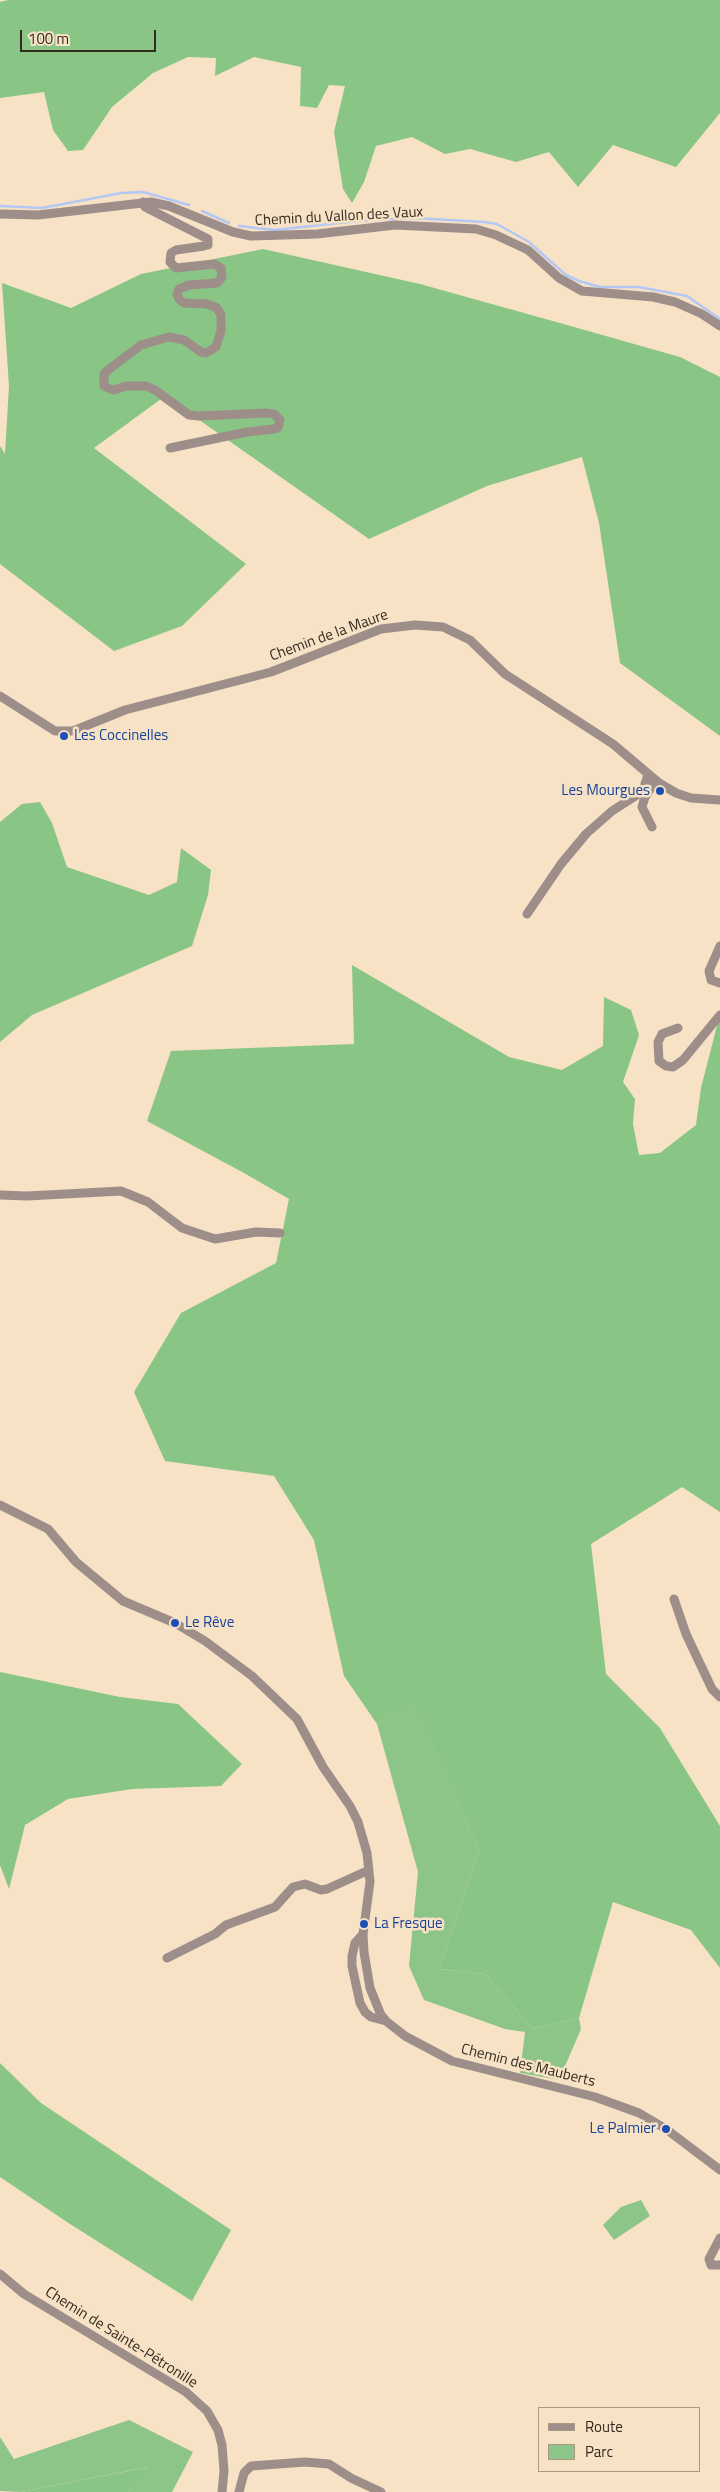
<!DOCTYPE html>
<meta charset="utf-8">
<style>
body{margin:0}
#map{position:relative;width:720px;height:2492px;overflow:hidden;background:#f7e2c6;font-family:"Titillium Web",sans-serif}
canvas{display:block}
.legend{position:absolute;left:538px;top:2407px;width:162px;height:65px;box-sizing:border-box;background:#f7e2c6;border:1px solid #a99984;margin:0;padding:6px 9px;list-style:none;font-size:15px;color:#332b20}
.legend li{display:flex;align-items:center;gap:10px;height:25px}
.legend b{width:25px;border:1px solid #a99984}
.scale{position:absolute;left:20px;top:30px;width:136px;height:22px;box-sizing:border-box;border:2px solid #332b20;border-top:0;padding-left:6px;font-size:15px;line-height:18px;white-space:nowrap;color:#332b20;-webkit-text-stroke:4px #f7e2c6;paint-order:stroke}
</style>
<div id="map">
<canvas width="720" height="2492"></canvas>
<ul class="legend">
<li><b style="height:6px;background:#9e8e8a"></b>Route</li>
<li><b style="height:14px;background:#8dc589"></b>Parc</li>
</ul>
<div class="scale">100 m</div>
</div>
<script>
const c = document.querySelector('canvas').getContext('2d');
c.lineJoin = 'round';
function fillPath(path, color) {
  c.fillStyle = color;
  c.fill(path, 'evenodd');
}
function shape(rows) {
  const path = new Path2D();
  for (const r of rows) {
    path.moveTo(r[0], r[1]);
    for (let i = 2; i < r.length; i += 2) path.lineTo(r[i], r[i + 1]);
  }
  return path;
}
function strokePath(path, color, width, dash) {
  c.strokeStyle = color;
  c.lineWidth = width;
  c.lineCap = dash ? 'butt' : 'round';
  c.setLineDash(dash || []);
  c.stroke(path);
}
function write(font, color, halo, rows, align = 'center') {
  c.font = font + ' "Titillium Web",sans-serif';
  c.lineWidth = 5;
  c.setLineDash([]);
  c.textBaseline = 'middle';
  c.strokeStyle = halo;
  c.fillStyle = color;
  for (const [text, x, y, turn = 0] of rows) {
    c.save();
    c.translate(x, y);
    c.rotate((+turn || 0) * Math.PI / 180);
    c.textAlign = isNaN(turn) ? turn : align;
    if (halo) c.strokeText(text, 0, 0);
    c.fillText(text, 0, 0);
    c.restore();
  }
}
fillPath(shape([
 [412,1698,479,1850,439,1969,485,1974,533,2029,579,2018,581,2029,559,2080,520,2073,525,2032,505,2029,424,2000,409,1966,418,1872,377,1724],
 [641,2200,650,2216,614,2240,603,2225,621,2207],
 [129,2420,193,2452,172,2492,128,2492,148,2467,21,2492,0,2491,0,2437,14,2459]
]), '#8dc589');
fillPath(shape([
 [8,0,720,0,720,113,676,167,613,145,578,187,549,152,516,162,470,149,445,154,412,137,376,146,364,182,352,203,343,189,334,132,345,86,329,85,317,108,300,106,301,67,254,57,215,76,216,58,188,57,153,73,112,107,83,150,68,151,53,130,44,92,0,98,0,2],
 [263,249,420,284,567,325,680,357,720,377,720,736,620,663,599,523,582,457,487,486,369,539,165,396,94,448,246,564,182,626,114,651,0,564,0,446,5,454,9,386,2,283,71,308,141,274],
 [40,802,52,823,67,867,149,895,177,882,181,848,211,870,208,895,192,946,32,1015,0,1042,0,822,22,804],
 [352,965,509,1057,562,1070,603,1046,604,997,631,1010,639,1035,623,1082,635,1099,633,1124,639,1155,660,1153,696,1125,701,1088,720,1014,720,1512,682,1487,591,1544,606,1674,660,1728,720,1826,720,1968,691,1930,613,1902,579,2018,533,2029,485,1974,439,1969,479,1850,412,1699,377,1724,344,1676,314,1540,274,1476,165,1461,134,1392,181,1313,276,1263,289,1199,244,1173,147,1121,171,1051,354,1044],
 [0,1672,120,1697,178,1704,242,1764,221,1786,132,1789,68,1799,25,1825,9,1889,0,1865],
 [0,2063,41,2103,231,2230,192,2301,70,2224,0,2177],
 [149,2467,128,2492,0,2492,21,2492]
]), '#89c585');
strokePath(shape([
 [0,206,42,208,121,193,143,192,189,205],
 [202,211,229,223],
 [239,226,275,230,357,221,414,218,484,222,497,224,529,242,566,275,579,281,600,287,639,287,687,296,720,319]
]), '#b3c8f4', 2.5);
strokePath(shape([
 [143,202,145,207,208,239,208,245,204,246,176,250,171,253,170,262,176,268,214,264,221,268,222,277,217,283,189,285,179,289,177,294,179,299,184,303,207,304,217,308,221,315,221,331,216,347,206,353,201,352,184,340,169,337,141,345,108,370,104,374,104,386,113,390,127,386,146,386,155,390,189,415,198,416,266,413,274,414,280,420,278,428,274,429,247,432,170,448],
 [0,214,38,215,151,202,169,206,233,232,251,236,317,234,395,225,476,229,496,235,528,250,559,278,582,291,653,297,675,302,702,314,720,326],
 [0,696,55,731,73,731,125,710,271,672,381,629,415,625,443,627,470,640,505,674,613,744,659,783,676,793,691,798,720,800],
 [652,827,642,807,645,797,656,780],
 [527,914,561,864,586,834,612,811,637,795,644,787,648,775],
 [720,946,709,971,711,980,720,983],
 [678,1028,662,1034,658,1042,659,1061,666,1066,673,1067,683,1060,720,1015],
 [0,1195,27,1196,121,1191,148,1202,182,1228,215,1239,256,1232,280,1233],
 [0,1505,48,1529,76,1562,123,1601,175,1623,205,1641,252,1676,297,1719,323,1767,350,1806,358,1822,367,1853,370,1882,363,1934,364,1952,370,1988,381,2015,386,2021,405,2036,452,2061,595,2097,639,2113,666,2129,720,2170],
 [674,1599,686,1634,712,1689,720,1697],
 [363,1934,355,1943,352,1956,352,1966,360,2003,365,2012,371,2017,386,2021],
 [167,1958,215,1934,226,1925,275,1907,293,1887,305,1884,321,1890,327,1889,369,1870],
 [720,2238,709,2259,711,2265,720,2265],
 [0,2274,24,2294,186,2392,207,2411,218,2430,222,2445,224,2471,222,2492],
 [239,2492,244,2473,251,2466,305,2462,329,2464,351,2478,381,2492]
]), '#9e8e8a', 9);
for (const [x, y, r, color] of [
 [64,736,5,"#1a4fb4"],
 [660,791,5,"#1a4fb4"],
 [175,1623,5,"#1a4fb4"],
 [364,1924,5,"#1a4fb4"],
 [666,2129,5,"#1a4fb4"]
]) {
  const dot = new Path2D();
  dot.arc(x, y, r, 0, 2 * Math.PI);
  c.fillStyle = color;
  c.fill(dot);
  strokePath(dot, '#f7e2c6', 2);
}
write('15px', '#332b20', '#f7e2c6', [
 ["Chemin du Vallon des Vaux",339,217,-3],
 ["Chemin de la Maure",329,636,-20],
 ["Chemin des Mauberts",528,2066,14],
 ["Chemin de Sainte-Pétronille",121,2338,32]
]);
write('15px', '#164399', '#f7e2c6', [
 ["Les Coccinelles",74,736],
 ["Les Mourgues",650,791,"right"],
 ["Le Rêve",185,1623],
 ["La Fresque",374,1924],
 ["Le Palmier",656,2129,"right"]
], 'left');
</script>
